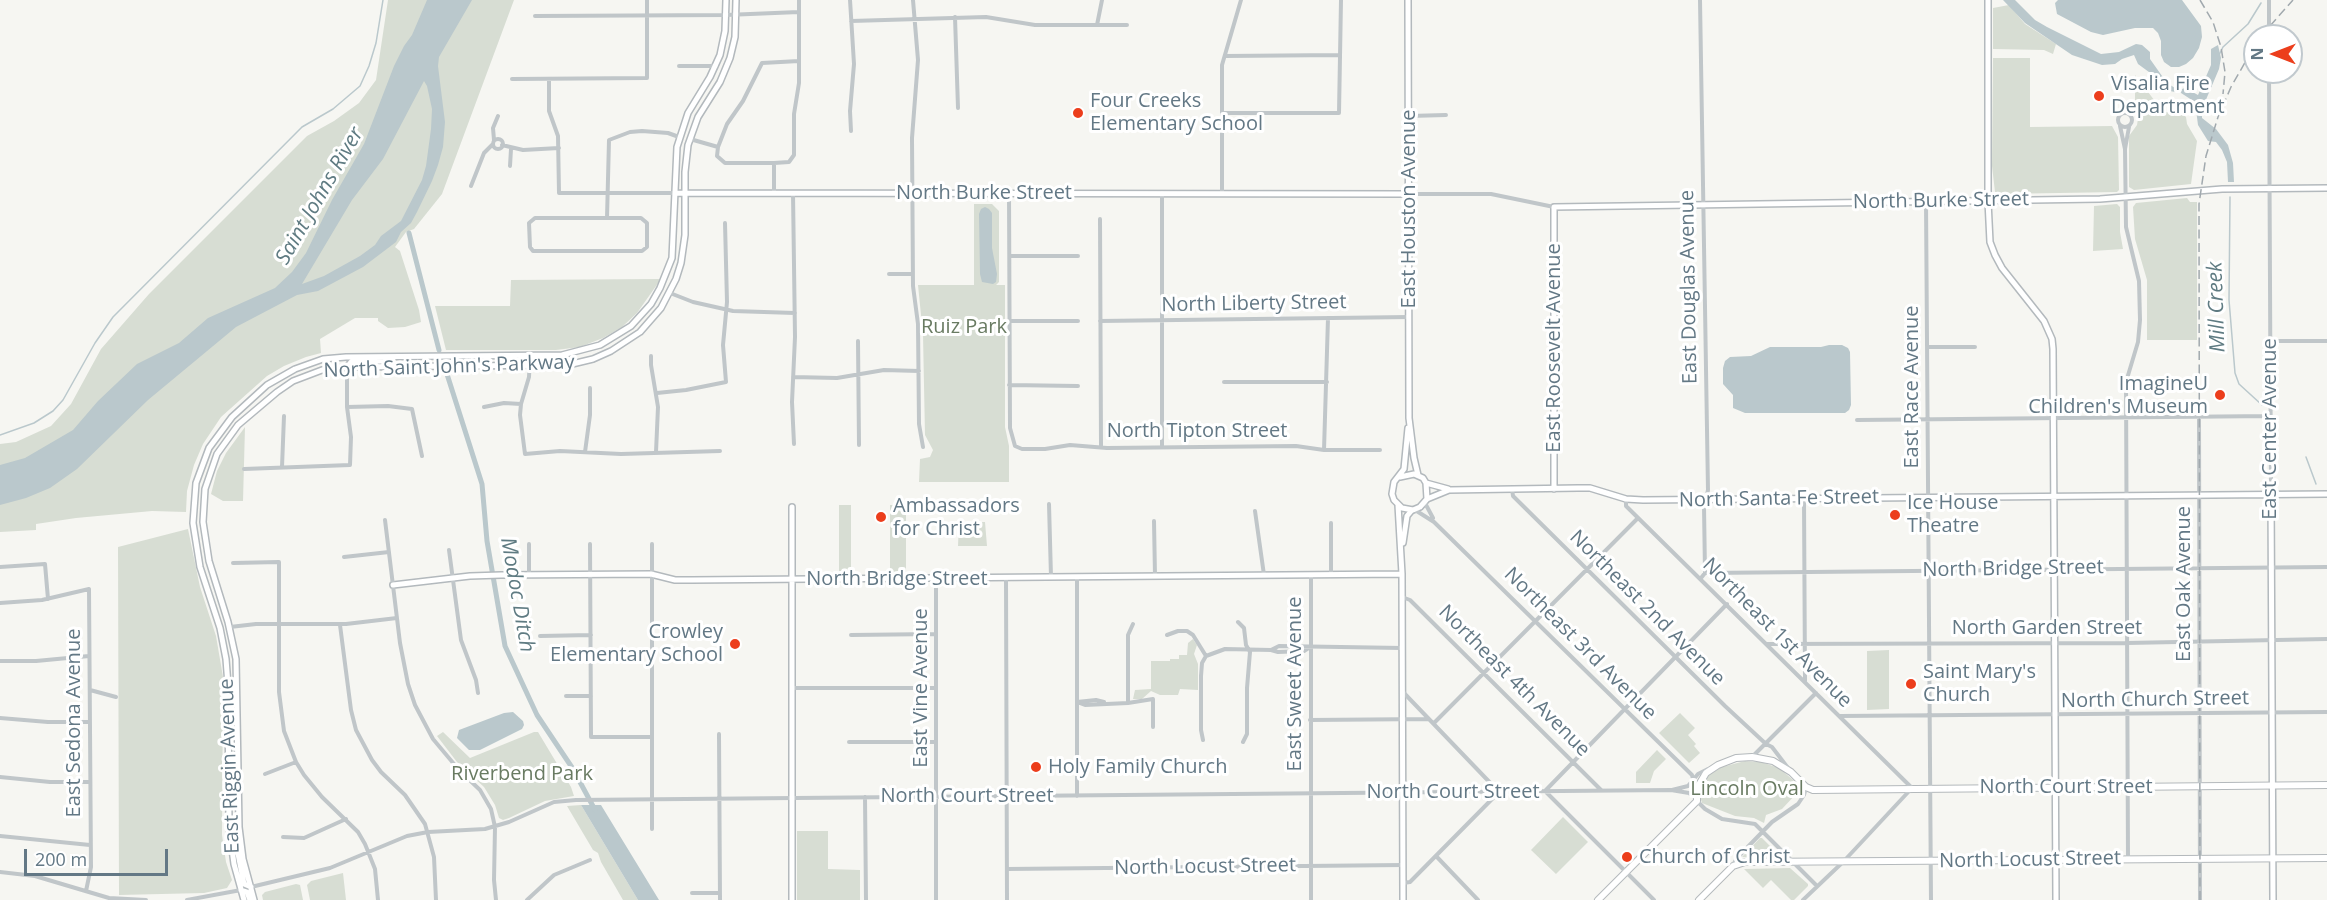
<!DOCTYPE html>
<style>
body{margin:0}
#map{position:relative;width:2327px;height:900px;overflow:hidden;background:#f6f6f2;font-family:"Open Sans",sans-serif}
canvas{display:block}
.north{position:absolute;left:2243px;top:24px;width:60px;height:60px;box-sizing:border-box;background:#fff;border:2px solid #c1c9ce;border-radius:50%;rotate:270deg;font-size:16px;font-weight:700;line-height:24px;text-align:center;color:#637885}
.north::after{content:'';display:block;margin:auto;width:21px;height:27px;background:#ec3e1c;clip-path:polygon(50% 0,100% 100%,50% 72%,0 100%)}
.scale{position:absolute;left:24px;top:849px;width:144px;height:27px;box-sizing:border-box;border:3px solid #637885;border-top:0;padding-left:8px;font-size:18px;line-height:21px;white-space:nowrap;color:#637885;-webkit-text-stroke:4px #fff;paint-order:stroke}
</style>
<div id="map">
<canvas width="2327" height="900"></canvas>
<div class="north">N</div>
<div class="scale">200 m</div>
</div>
<script>
const c = document.querySelector('canvas').getContext('2d');
c.lineJoin = 'round';
function fillPath(path, color) {
  c.fillStyle = color;
  c.fill(path, 'evenodd');
}
function shape(rows) {
  const path = new Path2D();
  for (const r of rows) {
    if (r.length === 3) {
      path.moveTo(r[0] + r[2], r[1]);
      path.arc(r[0], r[1], r[2], 0, 2 * Math.PI);
      continue;
    }
    path.moveTo(r[0], r[1]);
    for (let i = 2; i < r.length; i += 2) path.lineTo(r[i], r[i + 1]);
  }
  return path;
}
function strokePath(path, color, width, dash) {
  c.strokeStyle = color;
  c.lineWidth = width;
  c.lineCap = dash ? 'butt' : 'round';
  c.setLineDash(dash || []);
  c.stroke(path);
}
function write(font, color, halo, rows, align = 'center') {
  c.font = font + ' "Open Sans",sans-serif';
  c.lineWidth = 6;
  c.setLineDash([]);
  c.textBaseline = 'middle';
  c.strokeStyle = halo;
  c.fillStyle = color;
  for (const [text, x, y, turn = 0] of rows) {
    c.save();
    c.translate(x, y);
    c.rotate((+turn || 0) * Math.PI / 180);
    c.textAlign = isNaN(turn) ? turn : align;
    if (halo) c.strokeText(text, 0, 0);
    c.fillText(text, 0, 0);
    c.restore();
  }
}
fillPath(shape([
 [388,0,514,0,442,194,414,229,406,232,395,247,400,251,419,310,421,322,405,327,388,328,378,321,378,318,355,318,320,339,321,353,306,357,284,366,267,376,221,417,203,444,194,465,187,491,186,512,152,511,76,518,36,524,36,530,0,532,0,444,16,442,51,426,71,404,101,349,149,294,307,136,334,121,359,103,376,80],
 [2009,5,2025,24,2056,44,2053,54,2044,50,1993,49,1993,8],
 [1993,58,2030,58,2030,127,2112,126,2118,137,2119,190,2117,192,2001,194,1995,192,1992,166],
 [2135,75,2161,109,2165,112,2181,112,2186,117,2187,124,2197,141,2191,184,2134,190,2129,187,2129,136,2137,125,2138,119,2135,113],
 [2187,198,2190,202,2197,202,2197,340,2147,340,2147,280,2135,239,2133,207,2136,203],
 [974,204,992,204,999,211,999,282,996,285,1005,285,1005,427,1009,446,1009,482,919,482,920,459,930,457,933,450,925,435,923,335,918,285,974,285],
 [2117,204,2120,207,2120,232,2123,249,2093,251,2094,206],
 [661,279,637,313,622,327,603,338,580,347,556,350,446,350,435,306,510,306,511,280],
 [245,427,243,501,223,501,211,494,217,471,226,453],
 [839,505,851,505,851,573,839,573],
 [890,505,906,505,906,573,890,573],
 [959,522,985,522,987,546,958,546],
 [188,529,200,587,216,636,223,677,222,835,226,862,232,880,227,888,204,893,119,895,118,547],
 [1193,639,1197,645,1194,654,1198,664,1198,690,1180,689,1178,695,1160,695,1151,691,1142,699,1133,699,1135,690,1151,689,1151,661,1170,661,1170,659,1179,659,1179,655,1187,655,1188,643],
 [1889,650,1889,709,1867,710,1867,651],
 [1680,713,1695,728,1688,735,1696,744,1694,746,1700,753,1689,763,1659,733],
 [443,732,470,758,534,732,538,732,571,787,574,796,545,801,509,818,503,820,499,818,495,805,484,787,457,762,437,736],
 [1657,750,1666,759,1654,771,1650,783,1636,783,1636,772],
 [1745,761,1761,762,1779,768,1799,785,1803,791,1801,795,1796,794,1782,809,1766,815,1764,823,1754,818,1735,816,1702,803,1699,793,1705,777,1722,767],
 [581,805,638,900,623,900,601,862,598,853,593,850,567,806],
 [1563,817,1588,842,1556,874,1531,850],
 [797,831,828,831,828,869,860,870,860,900,797,900],
 [1760,838,1762,838,1780,856,1780,859,1742,857],
 [1790,868,1808,884,1808,886,1794,900,1791,900,1771,880,1763,888,1744,869],
 [343,873,346,900,310,900,307,885,311,881],
 [296,884,300,885,303,900,263,900,262,895,265,892]
]), '#d7ddd3');
fillPath(shape([
 [427,0,472,0,439,57,438,66,445,122,443,147,438,165,432,181,417,212,411,223,401,232,396,242,363,267,318,291,297,295,236,327,148,400,77,469,50,488,26,498,0,505,0,465,25,458,73,430,98,401,137,364,179,343,208,318,275,288,292,272,306,253,332,200,364,144,394,66,404,46,412,35],
 [424,81,427,86,432,109,431,129,426,166,422,180,401,221,381,236,375,245,360,256,324,276,302,284,352,200,383,159],
 [2003,0,2015,0,2035,20,2047,27,2101,54,2119,52,2136,44,2142,45,2150,52,2150,59,2167,83,2175,88,2175,92,2165,90,2159,85,2153,75,2138,64,2134,55,2122,59,2115,64,2102,65,2072,55,2025,23],
 [2058,0,2182,0,2201,26,2202,37,2199,48,2193,58,2186,64,2179,67,2171,67,2164,62,2161,55,2161,41,2158,33,2153,28,2135,28,2103,35,2091,32,2057,14,2055,3],
 [2218,45,2221,58,2219,69,2202,109,2202,118,2216,129,2228,145,2233,163,2234,182,2228,182,2227,162,2222,150,2216,142,2208,141,2198,125,2195,102,2181,93,2182,89,2185,88,2198,95,2211,65,2211,49],
 [985,207,989,209,992,213,992,248,997,274,996,282,993,284,982,282,980,274,979,214,981,209],
 [1829,345,1842,345,1848,348,1850,352,1851,405,1849,410,1845,413,1745,413,1733,408,1733,395,1723,384,1723,368,1725,361,1730,357,1751,356,1770,347,1821,347],
 [513,712,523,721,524,725,522,729,480,750,469,750,457,738,459,730,504,713],
 [581,805,601,805,659,900,638,900]
]), '#bac8cc');
strokePath(shape([
 [2219,55,2223,47,2248,24,2261,3],
 [2173,90,2183,92],
 [2230,197,2229,300,2235,373,2239,384,2262,405],
 [0,435,34,423,53,411,63,400,95,343,113,317,302,127,333,109,360,86,369,66,376,43,383,0],
 [2306,457,2316,484]
]), '#bac8cc', 1.5);
strokePath(shape([
 [409,233,439,350],
 [446,371,482,484,487,541,505,646,537,715,573,769,595,810]
]), '#bac8cc', 5);
const secondary = shape([
 [1408,0,1409,418,1414,458,1418,475],
 [1988,0,1988,201,1990,242,1995,255,2002,268,2044,321,2052,339,2053,349,2056,900],
 [675,193,1409,194],
 [347,367,351,362,382,361,393,357],
 [1400,477,1414,474,1423,478,1426,483,1427,499,1420,507,1413,510,1402,508,1394,500,1392,494,1394,482,1404,469,1408,428],
 [1426,483,1448,489],
 [1554,489,1554,207,2100,199,2222,189,2327,188],
 [2271,495,2273,900],
 [1427,499,1449,490,1578,488,1590,488,1626,499,1643,500,2327,494],
 [1398,505,1402,574,1403,900],
 [792,507,792,900],
 [1403,543,1407,516,1412,510],
 [393,585,470,576,501,575,651,574,675,580,692,580,1402,574],
 [232,823,244,884,251,887],
 [241,890,247,892,250,900],
 [244,900,234,864,229,827,228,685,226,659,220,628,200,567,193,523,196,483,209,448,232,417,267,385,295,369,323,359,346,357,562,355,600,345,631,326,651,304,660,288,672,258,677,147,688,113,710,77,720,55,725,31,726,0],
 [254,900,243,859,239,827,236,659,228,622,209,561,203,522,205,489,217,454,238,425,277,392,293,381,322,370,347,367,568,365,593,359,611,351,640,332,661,308,676,279,681,263,685,235,685,172,688,145,698,117,720,82,730,58,735,37,736,0]
]);
const primary = shape([
 [1598,900,1697,801,1697,788,1706,773,1718,765,1736,758,1752,757,1773,761,1791,772,1806,787,1813,790,2327,785],
 [1699,900,1733,866,1745,862,2327,858]
]);
strokePath(secondary, '#b3b9bd', 8);
strokePath(primary, '#b4b9bc', 8);
strokePath(shape([
 [850,0,854,64,850,111,851,131],
 [913,0,918,60,912,138,913,286,918,324,919,424,923,447],
 [1700,0,1708,490,1704,506,1705,573],
 [2269,0,2269,36],
 [535,16,726,15,799,12],
 [955,17,958,108],
 [851,21,986,17,1035,25,1127,25],
 [1097,25,1102,0],
 [1225,56,1339,55],
 [679,66,716,66],
 [2269,72,2271,494],
 [512,79,647,78,647,0],
 [549,79,549,111,558,136,559,193,675,193],
 [2125,120,7],
 [1222,113,1339,113,1341,0],
 [1409,116,1446,115],
 [2120,126,2125,149,2126,227,2139,281,2140,320,2138,342,2126,382,2128,859],
 [690,139,718,147,717,156,725,163,774,163],
 [498,144,5],
 [494,140,493,128,498,116],
 [502,145,523,150,559,148],
 [718,147,727,124,743,101,762,63,799,61],
 [2125,149,2129,127],
 [510,166,511,149],
 [471,186,484,153,493,144],
 [774,193,774,163,789,162,794,155,794,114,799,83,799,0],
 [793,193,795,337,792,402,794,444],
 [1222,193,1222,65,1241,0],
 [1009,194,1010,428,1015,446,1022,449,1045,449,1070,445,1107,448,1296,446,1324,450,1380,450],
 [1409,194,1491,194,1554,207],
 [1926,201,1931,900],
 [535,218,641,218,647,223,647,247,642,251,533,251,530,247,529,223,535,218],
 [607,218,609,140,630,132,642,131,668,133,679,137],
 [1100,219,1101,446],
 [1010,256,1078,256],
 [889,274,913,274],
 [670,293,693,302,733,311,795,313],
 [1009,321,1078,321],
 [1100,321,1409,317],
 [858,341,859,445],
 [2270,341,2327,341],
 [1927,347,1975,347],
 [530,356,529,377,521,404,520,415,525,454,560,451,621,454,720,451],
 [651,356,651,365,658,407,656,452],
 [793,377,837,378,884,370,919,371],
 [1224,382,1327,382],
 [1009,385,1078,386],
 [657,393,686,390,726,382,723,345,727,302,725,223],
 [347,407,388,406,412,409,422,456],
 [484,407,504,403,521,404],
 [2199,417,2200,900],
 [1857,420,2271,416],
 [1162,447,1162,193],
 [1324,450,1328,318],
 [585,452,590,415,590,388],
 [282,467,284,416],
 [244,469,350,465,351,437,347,407,347,367],
 [1512,489,1513,496,1725,706,1766,744,1772,747,1788,768],
 [1626,499,1626,506,1912,788,1843,862,1803,900],
 [1804,499,1805,681],
 [1425,503,1433,518],
 [1049,504,1051,577],
 [1415,510,1434,522,1692,775,1696,791],
 [1255,511,1264,575],
 [385,520,400,643,408,684,415,705,433,739,459,770,480,790,491,809,495,827,494,880,496,900],
 [1154,521,1155,576],
 [1331,523,1331,574],
 [590,544,591,737,652,737],
 [652,544,652,829],
 [449,550,461,640,476,680,478,693],
 [344,557,389,552],
 [233,563,279,562,279,692,284,731,296,762,304,775,322,797,358,832,365,844,375,869,378,900],
 [0,567,45,564,48,599],
 [529,575,529,544],
 [1311,575,1311,900],
 [1006,578,1007,900],
 [1701,578,1705,573,2327,567],
 [936,579,936,900],
 [1402,597,1410,600,1601,790],
 [0,603,42,600,89,589,91,867,86,891],
 [1238,622,1244,628,1246,645,1250,652,1247,688,1247,734,1243,742],
 [340,625,351,710,356,730,372,760,381,772,405,795,425,824,434,857,436,900],
 [230,627,256,624,346,624,397,618],
 [851,635,936,634],
 [1167,635,1178,631,1187,631,1193,635,1206,656],
 [540,636,591,635],
 [1767,644,2127,643,2327,639],
 [1271,650,1279,646,1402,648],
 [1206,656,1225,649,1271,650,1278,652,1304,651,1310,647],
 [0,661,36,661,89,656],
 [792,688,936,688],
 [90,690,116,697],
 [1403,692,1499,792,1410,882,1403,883],
 [566,696,591,696],
 [1077,702,1085,705,1128,703,1153,699,1153,727],
 [1077,702,1096,700,1104,702],
 [1128,703,1128,635,1133,624],
 [1840,716,2327,712],
 [0,718,48,722,89,722],
 [1310,720,1429,719],
 [1434,723,1638,518],
 [719,734,720,900],
 [1203,740,1201,730,1201,676,1202,663,1206,656],
 [849,742,936,742],
 [1753,756,1816,693],
 [265,774,296,762],
 [0,777,50,782,89,782],
 [1672,790,1688,786,1698,774,1708,769],
 [1077,796,1077,577],
 [865,797,866,900],
 [1697,801,1705,809,1722,819,1755,824,1817,886],
 [0,836,90,845],
 [283,837,304,838,346,819],
 [1436,856,1478,900],
 [1733,865,1737,858,1772,822,1798,804,1804,795,1806,787],
 [1007,869,1403,865],
 [0,872,35,876,109,898,146,900],
 [251,887,330,868,407,836,428,832,485,829,509,822,554,802,576,800,1671,790,1689,793,1696,798],
 [692,893,720,893],
 [187,900,241,890],
 [527,900,554,875,590,860],
 [1654,900,1545,791,1727,604]
]), '#c0c6c9', 4);
strokePath(secondary, '#fff', 5);
strokePath(primary, '#fff', 6);
strokePath(shape([
 [2200,0,2213,22,2221,47,2225,72,2223,94],
 [2261,36,2293,0],
 [2200,900,2199,204,2206,156,2218,117,2231,87,2255,45]
]), '#a1a9ae', 1.5, [9, 4.5]);
for (const [x, y, r, color] of [
 [2099,96,6,"#ec3e1c"],
 [1078,113,6,"#ec3e1c"],
 [2220,395,6,"#ec3e1c"],
 [1895,515,6,"#ec3e1c"],
 [881,517,6,"#ec3e1c"],
 [735,644,6,"#ec3e1c"],
 [1911,684,6,"#ec3e1c"],
 [1036,767,6,"#ec3e1c"],
 [1627,857,6,"#ec3e1c"]
]) {
  const dot = new Path2D();
  dot.arc(x, y, r, 0, 2 * Math.PI);
  c.fillStyle = color;
  c.fill(dot);
  strokePath(dot, '#fff', 2);
}
write('20px', '#637885', '#fff', [
 ["Visalia Fire",2111,84],
 ["Department",2111,107],
 ["Four Creeks",1090,101],
 ["Elementary School",1090,124],
 ["ImagineU",2208,384,"right"],
 ["Children's Museum",2208,407,"right"],
 ["Ice House",1907,503],
 ["Theatre",1907,526],
 ["Ambassadors",893,506],
 ["for Christ",893,529],
 ["Crowley",723,632,"right"],
 ["Elementary School",723,655,"right"],
 ["Saint Mary's",1923,672],
 ["Church",1923,695],
 ["Holy Family Church",1048,767],
 ["Church of Christ",1639,857]
], 'left');
write('20px', '#637885', '#fff', [
 ["North Burke Street",984,193],
 ["North Burke Street",1941,201,-1],
 ["East Houston Avenue",1409,209,-90],
 ["East Douglas Avenue",1689,287,-91],
 ["North Liberty Street",1254,304,-1],
 ["East Roosevelt Avenue",1554,348,-90],
 ["North Saint John's Parkway",449,367,-2],
 ["East Race Avenue",1912,387,-90],
 ["East Center Avenue",2270,429,-90],
 ["North Tipton Street",1197,431],
 ["North Santa Fe Street",1779,499,-1],
 ["North Bridge Street",2013,569,-1],
 ["North Bridge Street",897,579],
 ["East Oak Avenue",2184,584,-90],
 ["Northeast 2nd Avenue",1647,608,45],
 ["North Garden Street",2047,628],
 ["Northeast 1st Avenue",1777,633,45],
 ["Northeast 3rd Avenue",1580,644,45],
 ["Northeast 4th Avenue",1514,681,45],
 ["East Sweet Avenue",1295,684,-90],
 ["East Vine Avenue",921,688,-90],
 ["North Church Street",2155,700,-1],
 ["East Sedona Avenue",74,723,-90],
 ["East Riggin Avenue",230,766,-92],
 ["North Court Street",2066,787],
 ["North Court Street",1453,792],
 ["North Court Street",967,796],
 ["North Locust Street",2030,860,-1],
 ["North Locust Street",1205,867,-1]
]);
write('20px', '#697b62', '#fff', [
 ["Ruiz Park",964,327],
 ["Riverbend Park",522,774],
 ["Lincoln Oval",1747,789]
]);
write('italic 21px', '#5f7b82', '#fff', [
 ["Saint Johns River",320,196,-60],
 ["Mill Creek",2217,307,-92],
 ["Modoc Ditch",517,595,80]
]);
</script>
